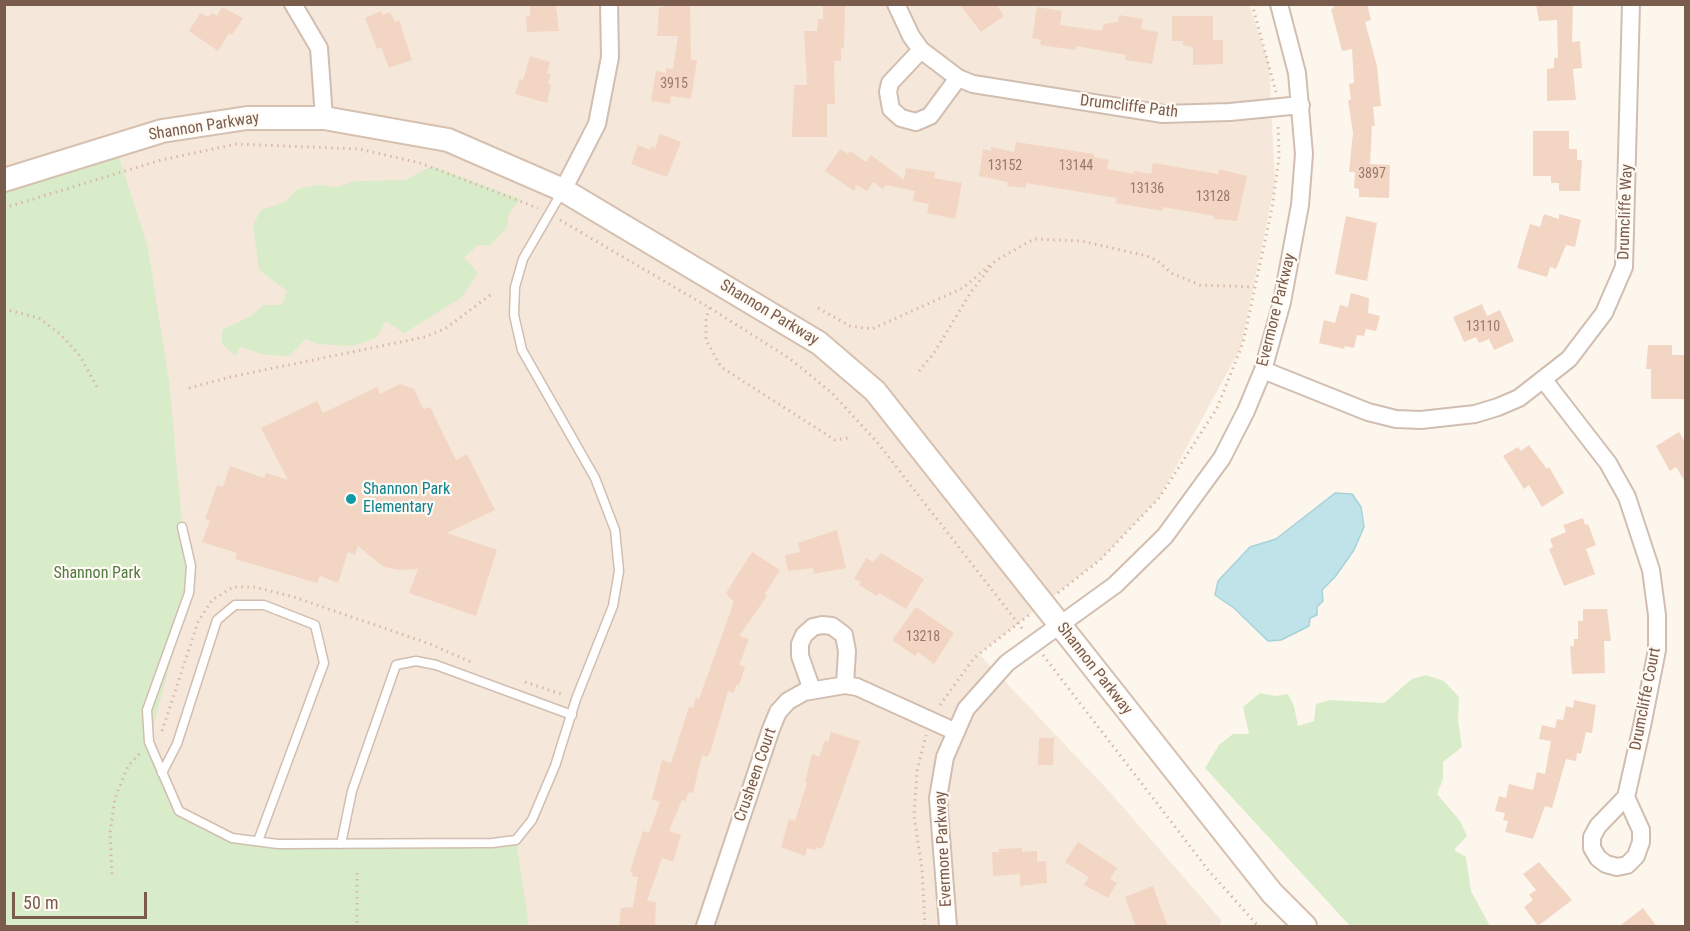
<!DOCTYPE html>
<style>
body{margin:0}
#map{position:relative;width:1690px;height:931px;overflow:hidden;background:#fdf6ec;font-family:"Roboto Condensed",sans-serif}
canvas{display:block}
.frame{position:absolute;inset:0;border:6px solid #7a5c4d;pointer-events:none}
.scale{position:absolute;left:12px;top:892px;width:135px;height:27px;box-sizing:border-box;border:3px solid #7a5c4d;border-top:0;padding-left:8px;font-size:18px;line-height:21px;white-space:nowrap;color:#7a5c4d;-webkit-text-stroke:4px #fffaf3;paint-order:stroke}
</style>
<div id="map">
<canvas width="1690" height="931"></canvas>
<div class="frame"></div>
<div class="scale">50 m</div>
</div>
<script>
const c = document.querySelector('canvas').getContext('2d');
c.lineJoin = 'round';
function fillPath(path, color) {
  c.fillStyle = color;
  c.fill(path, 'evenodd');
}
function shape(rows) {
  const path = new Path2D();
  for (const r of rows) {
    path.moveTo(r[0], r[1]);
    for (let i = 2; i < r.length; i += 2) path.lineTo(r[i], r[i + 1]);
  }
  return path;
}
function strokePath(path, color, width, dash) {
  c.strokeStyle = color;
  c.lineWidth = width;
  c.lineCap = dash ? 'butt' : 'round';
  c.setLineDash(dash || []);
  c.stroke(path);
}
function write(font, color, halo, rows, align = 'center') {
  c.font = font + ' "Roboto Condensed",sans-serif';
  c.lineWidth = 4.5;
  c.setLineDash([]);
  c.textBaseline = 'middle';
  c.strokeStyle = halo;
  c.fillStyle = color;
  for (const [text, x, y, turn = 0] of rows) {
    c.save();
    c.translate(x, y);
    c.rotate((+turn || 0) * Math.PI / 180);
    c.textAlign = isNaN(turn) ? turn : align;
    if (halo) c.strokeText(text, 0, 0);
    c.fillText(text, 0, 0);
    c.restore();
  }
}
fillPath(shape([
 [5,5,1249,5,1269,63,1275,183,1241,347,1159,498,1101,559,979,654,1108,790,1221,920,1220,926,5,926]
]), '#f5e8da');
fillPath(shape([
 [115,145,148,248,170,388,182,527,191,566,189,593,149,742,179,811,232,838,278,844,516,840,529,926,5,926,4,180],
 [432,166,520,199,509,214,507,228,490,245,478,245,464,258,478,273,461,298,404,333,386,321,376,338,352,346,317,344,306,339,289,356,265,355,240,347,235,356,222,344,222,330,251,316,264,305,282,305,287,291,259,270,253,225,261,210,285,202,298,189,320,185,337,187,355,181,405,180],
 [1426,675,1444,681,1459,697,1458,720,1462,747,1443,762,1443,779,1437,794,1460,821,1467,836,1454,850,1466,857,1471,891,1490,926,1350,926,1205,768,1219,745,1233,734,1249,734,1243,707,1260,693,1275,696,1288,694,1294,706,1298,726,1314,721,1316,704,1330,700,1384,703,1412,679]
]), '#d8ecc9');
const water = shape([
 [1335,493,1352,494,1361,507,1364,527,1354,550,1335,577,1322,590,1323,601,1317,607,1317,615,1310,618,1309,626,1281,640,1268,641,1234,608,1215,595,1218,581,1250,547,1276,539,1335,493]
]);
fillPath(water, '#bfe3e8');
strokePath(water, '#a5d3da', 1.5);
fillPath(shape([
 [530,4,556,6,559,31,527,32,526,16,530,16],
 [665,4,690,5,691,60,697,60,691,99,671,96,670,104,651,101,656,71,666,73,666,68,673,69,678,36,657,36,659,7,665,7],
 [959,4,996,4,1004,16,981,32],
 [1333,4,1367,4,1371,20,1365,22,1377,66,1381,106,1373,107,1375,126,1372,126,1370,164,1390,165,1389,198,1359,197,1359,189,1354,188,1355,172,1349,172,1353,133,1348,100,1351,100,1349,84,1354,83,1352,49,1342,51,1331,9,1334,8],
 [1536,4,1573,4,1572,42,1580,41,1582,68,1573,69,1576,100,1547,101,1547,69,1554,68,1554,58,1558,58,1557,20,1539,21],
 [823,5,845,5,844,49,841,48,841,61,834,61,835,104,827,104,827,137,792,137,794,85,807,85,804,31,817,31,818,19,823,19],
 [222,7,243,18,232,35,229,33,218,51,189,31,200,13,208,17,212,13,217,16],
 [1037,7,1062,11,1060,25,1102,31,1104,24,1118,22,1119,15,1143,19,1141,29,1158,32,1152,64,1125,60,1126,55,1076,46,1075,50,1040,45,1041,40,1032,38],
 [381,11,383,15,390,12,395,22,399,20,412,60,389,68,381,47,377,49,365,18],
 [1172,16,1213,16,1213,40,1223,40,1223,64,1193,65,1193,47,1183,45,1183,41,1172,41],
 [530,56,550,62,547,73,551,74,548,83,551,85,547,103,515,94,520,79,523,80],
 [1533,131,1569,131,1569,149,1577,149,1577,160,1582,160,1580,191,1559,191,1559,183,1551,183,1551,176,1533,176],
 [660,134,681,142,667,177,631,164,638,145,650,150,651,146,655,148],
 [1016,142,1094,154,1094,157,1109,160,1107,169,1134,174,1134,171,1151,174,1153,163,1218,174,1219,169,1247,176,1237,221,1214,219,1214,216,1163,207,1162,211,1116,203,1117,198,1026,183,1026,188,1007,186,1008,182,979,176,983,149,991,151,991,147,1014,152],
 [840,149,848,154,850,151,866,162,871,155,904,180,906,168,935,172,934,178,962,183,955,219,927,213,929,204,913,201,915,191,886,185,883,189,873,182,867,191,857,185,854,191,825,171],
 [1544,214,1559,219,1559,214,1581,220,1575,247,1566,245,1556,269,1550,267,1547,277,1517,268,1530,224,1540,227],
 [1346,216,1377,223,1367,281,1335,274],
 [1351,293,1369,298,1368,313,1380,316,1376,331,1366,329,1364,336,1357,335,1354,348,1345,346,1344,349,1319,343,1324,320,1335,323,1340,305,1348,307],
 [1482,304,1487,316,1500,310,1514,341,1494,350,1489,339,1479,343,1476,337,1464,342,1453,317],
 [1648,345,1672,345,1672,355,1685,355,1686,399,1651,399,1651,369,1646,369],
 [400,384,414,389,423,409,430,407,456,460,467,454,495,510,447,533,497,550,476,616,409,593,418,569,398,570,384,567,358,546,355,555,348,552,338,583,320,576,317,583,235,559,237,553,202,542,210,520,205,519,217,485,223,487,230,466,264,478,266,473,288,480,261,428,317,401,323,413,377,387,380,394],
 [1679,432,1686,444,1686,483,1676,467,1670,471,1656,446],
 [1529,445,1547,469,1549,467,1564,493,1542,507,1529,485,1524,489,1503,456,1518,447,1521,451],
 [1583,518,1585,525,1588,524,1596,545,1586,549,1595,574,1564,586,1549,549,1553,547,1550,539,1566,532,1563,525],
 [837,530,846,568,814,574,813,568,788,571,785,555,800,552,798,543],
 [752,552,780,570,765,594,767,596,739,636,749,639,739,665,745,667,739,685,736,685,734,693,728,691,711,750,707,757,702,755,693,793,689,792,685,801,682,800,669,831,681,835,673,862,662,858,647,901,656,902,655,927,619,927,621,908,633,907,638,877,632,876,633,873,630,871,643,831,649,833,660,802,652,799,662,760,671,763,689,707,693,708,696,698,699,699,734,602,726,593],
 [881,553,924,579,906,609,879,593,877,596,859,585,861,582,854,579,866,558,873,562],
 [916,607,954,633,934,664,918,652,915,656,892,640],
 [1583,609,1607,609,1611,641,1604,641,1605,673,1572,674,1570,646,1574,646,1574,639,1578,639,1578,621,1583,621],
 [1574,700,1596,705,1592,733,1586,732,1581,754,1577,753,1576,761,1566,759,1552,808,1545,806,1533,839,1505,832,1508,821,1503,820,1505,813,1495,811,1499,796,1506,798,1509,784,1533,790,1537,772,1545,774,1551,741,1539,739,1542,725,1555,728,1557,719,1563,720,1566,706,1573,708],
 [831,732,860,741,822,849,816,847,815,850,807,848,805,856,781,847,789,819,795,821,807,783,805,782,812,754,819,757,825,740,828,742],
 [1039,738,1054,738,1053,765,1038,765],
 [1078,842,1117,868,1110,879,1117,883,1108,898,1084,885,1089,877,1065,862],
 [1022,848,1022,852,1037,851,1037,862,1046,861,1047,883,1020,886,1020,874,993,876,992,852,999,852,999,849],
 [1539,862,1572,900,1538,926,1524,907,1533,900,1529,895,1536,890,1523,874],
 [1153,886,1168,927,1136,927,1125,897],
 [1643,908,1657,927,1618,927]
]), '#f3d5c3');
const lane = shape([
 [182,527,191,566,189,593,147,710,149,742,179,811,232,838,278,844,492,843,516,840,532,820,555,766,576,699,613,606,619,571,615,530,595,478,522,350,514,315,515,287,523,259,563,190],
 [162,773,177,744,217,620,235,605,264,605,315,625,324,663,258,841],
 [341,844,352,791,396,665,416,661,436,665,572,715]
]);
const street = shape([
 [293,4,319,48,324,118],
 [896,4,911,36,921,50,958,78,973,84,1163,114,1230,112,1301,105],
 [921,50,890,83,888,92,891,109,901,118,916,122,930,116,958,78],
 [563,190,597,124,610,57,609,4],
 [1263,370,1368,412,1396,419,1421,420,1475,414,1498,407,1519,398,1569,359,1604,313,1624,267,1631,4],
 [1543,379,1608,463,1627,497,1651,570,1657,615,1657,650,1642,726,1626,797,1598,826,1592,837,1592,848,1598,858,1606,864,1617,867,1627,865,1636,856,1641,842,1641,830,1626,797],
 [812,690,800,656,800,644,804,635,813,627,822,625,832,626,844,635,847,651,845,685],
 [705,926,771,729,778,712,788,701,804,692,845,685,857,687,954,731],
 [948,926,938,798,945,757,966,709,1007,663,1115,585,1165,536,1222,458,1246,411,1263,370,1282,302,1300,205,1304,154,1297,73,1279,4]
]);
const secondary = shape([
 [4,180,162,131,247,118,324,118,448,140,563,190,819,343,875,391,1272,893,1305,926]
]);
strokePath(lane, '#d1beb0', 11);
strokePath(street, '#d1beb0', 20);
strokePath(secondary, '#d6c0b0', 26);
strokePath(shape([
 [1252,4,1276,92],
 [4,208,161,160,237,144,359,149,420,163,538,208],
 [560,220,710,308,789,358,832,393,877,442,1024,631],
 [710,308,706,318,706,340,721,367,835,440,848,438],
 [818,308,850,326,872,329,963,288,991,264],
 [4,309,39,318,60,334,80,356,97,387],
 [919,371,934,353,971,292,995,261,1034,239,1081,241,1147,256,1158,261,1171,273,1200,285,1254,287],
 [189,388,230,377,425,337,446,328,493,293],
 [1058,593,1101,559,1159,498,1217,408,1243,343,1272,208,1279,157,1278,123],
 [1043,655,1209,871,1258,926],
 [525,682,564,695],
 [940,705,974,658,1029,615],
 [162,731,198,622,212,600,233,587,255,587,294,597,430,644,471,662],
 [357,873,357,926],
 [112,874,110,833,115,798,128,766,141,752],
 [925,926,922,869,914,816,917,771,926,735]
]), '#d9b8a5', 3, [1.5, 4.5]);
strokePath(lane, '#fff', 8);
strokePath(street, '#fff', 16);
strokePath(secondary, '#fff', 22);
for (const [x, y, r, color] of [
 [351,499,6,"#0f9aa8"]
]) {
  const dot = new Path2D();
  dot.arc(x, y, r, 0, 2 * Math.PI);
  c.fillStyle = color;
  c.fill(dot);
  strokePath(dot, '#fffaf3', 2);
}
write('14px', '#987a6a', null, [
 ["3915",674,84],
 ["13152",1005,166],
 ["13144",1076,166],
 ["3897",1372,174],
 ["13136",1147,189],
 ["13128",1213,197],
 ["13110",1483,327],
 ["13218",923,637]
]);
write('16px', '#7a5c4d', '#fffaf3', [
 ["Drumcliffe Path",1129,107,7],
 ["Shannon Parkway",204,127,-9],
 ["Drumcliffe Way",1626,212,-88],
 ["Evermore Parkway",1277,310,-76],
 ["Shannon Parkway",769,313,31],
 ["Shannon Parkway",1094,669,52],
 ["Drumcliffe Court",1646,699,-79],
 ["Crusheen Court",756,775,-71],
 ["Evermore Parkway",944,849,-93]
]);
write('16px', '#0d838f', '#fffaf3', [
 ["Shannon Park",363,490],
 ["Elementary",363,508]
], 'left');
write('16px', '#537a41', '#fffaf3', [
 ["Shannon Park",97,574]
]);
</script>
